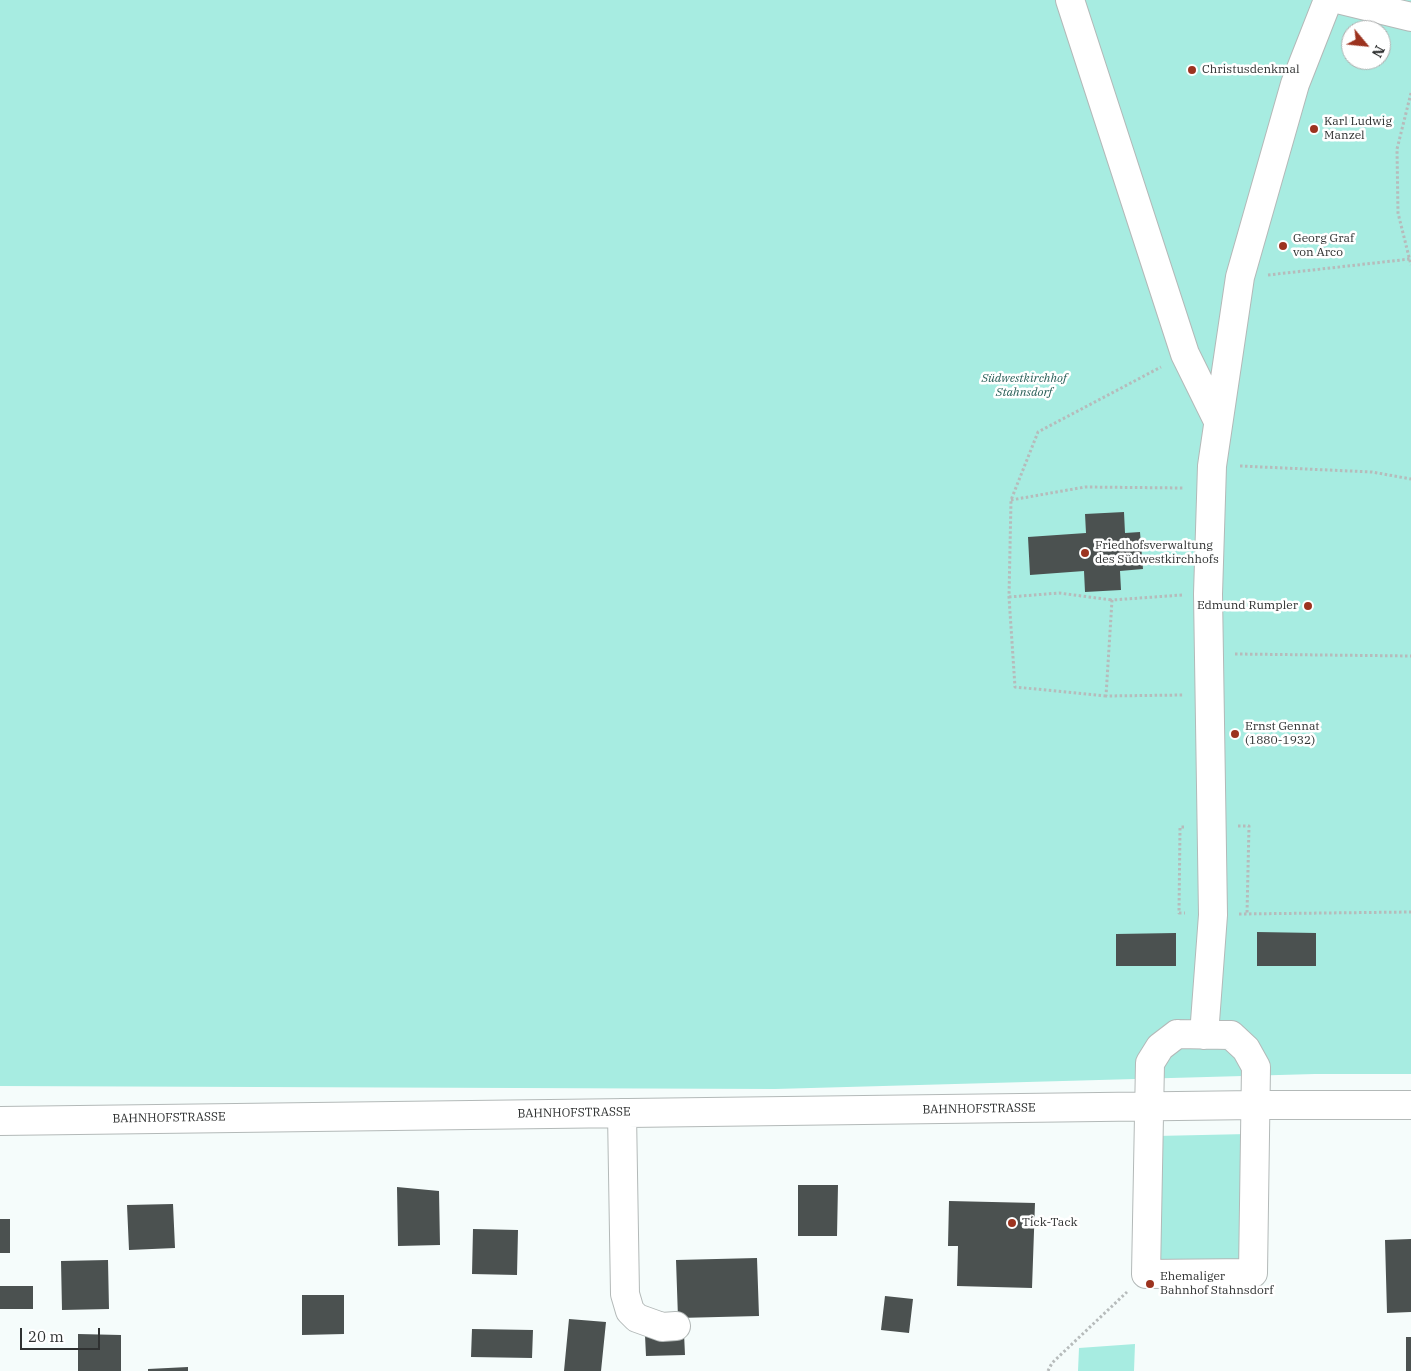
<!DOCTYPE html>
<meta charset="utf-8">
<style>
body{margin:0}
#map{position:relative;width:1411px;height:1371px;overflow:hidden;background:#f5fcfb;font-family:"IBM Plex Serif",serif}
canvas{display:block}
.north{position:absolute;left:1341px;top:20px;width:50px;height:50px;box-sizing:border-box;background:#fff;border:1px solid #acadad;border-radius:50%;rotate:118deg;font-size:14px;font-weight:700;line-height:20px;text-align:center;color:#2f3131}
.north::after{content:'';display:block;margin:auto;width:18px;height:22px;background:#9c331f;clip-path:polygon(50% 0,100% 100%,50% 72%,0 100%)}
.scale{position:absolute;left:20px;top:1328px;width:80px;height:22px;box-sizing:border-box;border:2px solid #2f3131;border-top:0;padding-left:6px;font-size:15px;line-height:18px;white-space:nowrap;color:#2f3131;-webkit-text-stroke:4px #fff;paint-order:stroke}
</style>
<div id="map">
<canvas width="1411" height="1371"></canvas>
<div class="north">N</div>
<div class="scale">20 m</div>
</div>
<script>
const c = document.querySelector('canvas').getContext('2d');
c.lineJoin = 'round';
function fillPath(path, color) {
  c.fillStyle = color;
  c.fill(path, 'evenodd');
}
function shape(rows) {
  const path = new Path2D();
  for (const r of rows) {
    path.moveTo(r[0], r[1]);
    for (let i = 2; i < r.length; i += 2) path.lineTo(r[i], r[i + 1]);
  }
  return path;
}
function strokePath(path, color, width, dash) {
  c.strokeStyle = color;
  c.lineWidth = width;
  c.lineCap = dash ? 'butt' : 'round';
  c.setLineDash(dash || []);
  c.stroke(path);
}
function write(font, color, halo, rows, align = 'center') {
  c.font = font + ' "IBM Plex Serif",serif';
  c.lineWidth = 5;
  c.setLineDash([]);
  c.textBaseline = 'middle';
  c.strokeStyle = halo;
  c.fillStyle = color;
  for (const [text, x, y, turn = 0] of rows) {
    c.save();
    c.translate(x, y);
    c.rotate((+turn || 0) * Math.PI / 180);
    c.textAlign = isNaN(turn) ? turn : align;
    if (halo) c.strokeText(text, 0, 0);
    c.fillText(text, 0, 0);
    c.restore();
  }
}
fillPath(shape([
 [0,0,1411,0,1411,1074,1315,1074,775,1089,0,1086],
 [1351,30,1381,30,1381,60,1351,60],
 [1248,1134,1246,1266,1155,1265,1156,1136],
 [1135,1344,1134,1371,1078,1371,1079,1348]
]), '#a7ece1');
fillPath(shape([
 [1124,512,1125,533,1140,532,1143,569,1120,571,1121,590,1085,592,1084,571,1030,575,1028,537,1086,533,1085,514],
 [1257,932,1316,933,1316,966,1257,966],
 [1176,933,1176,966,1116,966,1116,934],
 [798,1185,838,1185,837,1236,798,1236],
 [397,1187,439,1191,440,1245,398,1246],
 [949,1201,1035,1203,1032,1288,957,1286,958,1246,948,1246],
 [173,1204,175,1248,129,1250,127,1205],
 [0,1219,10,1219,10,1253,0,1253],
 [473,1229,518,1230,517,1275,472,1274],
 [1411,1239,1411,1312,1387,1313,1385,1240],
 [757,1258,759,1316,678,1318,676,1260],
 [108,1260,109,1309,62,1310,61,1261],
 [0,1286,33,1286,33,1309,0,1309],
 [302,1295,344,1295,344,1334,302,1335],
 [885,1296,913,1299,909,1333,881,1330],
 [569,1319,606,1322,601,1371,564,1371],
 [472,1329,533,1330,532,1358,471,1357],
 [684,1333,685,1355,646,1356,645,1335],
 [78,1334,121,1335,121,1371,78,1371],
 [1406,1337,1411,1337,1411,1371,1406,1371],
 [188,1367,188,1371,148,1371,148,1369]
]), '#4b5150');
const minor = shape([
 [1070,0,1185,354,1218,421],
 [1341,0,1411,17],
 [1177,1034,1231,1035,1246,1049,1256,1067,1253,1273,1146,1274,1150,1063,1160,1047,1177,1034],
 [1204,1035,1213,915,1208,594,1212,466,1240,277,1295,84,1328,0],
 [622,1113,625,1294,630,1311,637,1318,662,1327,676,1326],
 [0,1121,1256,1105,1411,1105]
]);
strokePath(minor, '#b3b9b8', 30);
strokePath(shape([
 [1411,93,1397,149,1398,213,1411,265],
 [1268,275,1410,259],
 [1240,466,1372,472,1411,479],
 [1011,500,1085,487,1184,488],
 [1182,595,1112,600,1106,696,1183,695],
 [1009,597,1059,593,1112,600],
 [1235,654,1411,656],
 [1106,696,1015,687,1009,597,1011,500,1038,432,1161,367],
 [1238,826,1249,826,1247,914],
 [1184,827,1180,827,1179,913,1185,913],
 [1239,914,1411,912],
 [1048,1371,1052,1363,1127,1292]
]), '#b6bbbb', 3, [2.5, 2.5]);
strokePath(minor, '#fff', 28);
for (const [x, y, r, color] of [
 [1192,70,5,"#9c331f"],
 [1314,129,5,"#9c331f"],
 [1283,246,5,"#9c331f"],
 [1085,553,5,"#9c331f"],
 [1308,606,5,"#9c331f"],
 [1235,734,5,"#9c331f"],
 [1012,1223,5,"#9c331f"],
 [1150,1284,5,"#9c331f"]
]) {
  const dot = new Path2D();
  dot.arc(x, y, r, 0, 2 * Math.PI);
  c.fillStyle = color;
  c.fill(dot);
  strokePath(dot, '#fff', 2);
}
write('12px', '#2f3131', '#fff', [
 ["Christusdenkmal",1202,70],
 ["Karl Ludwig",1324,122],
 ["Manzel",1324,136],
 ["Georg Graf",1293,239],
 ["von Arco",1293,253],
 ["Friedhofsverwaltung",1095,546],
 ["des Südwestkirchhofs",1095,560],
 ["Edmund Rumpler",1298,606,"right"],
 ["Ernst Gennat",1245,727],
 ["(1880-1932)",1245,741],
 ["Tick-Tack",1022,1223],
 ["Ehemaliger",1160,1277],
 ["Bahnhof Stahnsdorf",1160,1291]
], 'left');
write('italic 12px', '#2b6059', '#fff', [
 ["Südwestkirchhof",1024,379],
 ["Stahnsdorf",1024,393]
]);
write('12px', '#2f3131', '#fff', [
 ["BAHNHOFSTRASSE",979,1109,-1],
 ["BAHNHOFSTRASSE",574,1113,-1],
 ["BAHNHOFSTRASSE",169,1118,-1]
]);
</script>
